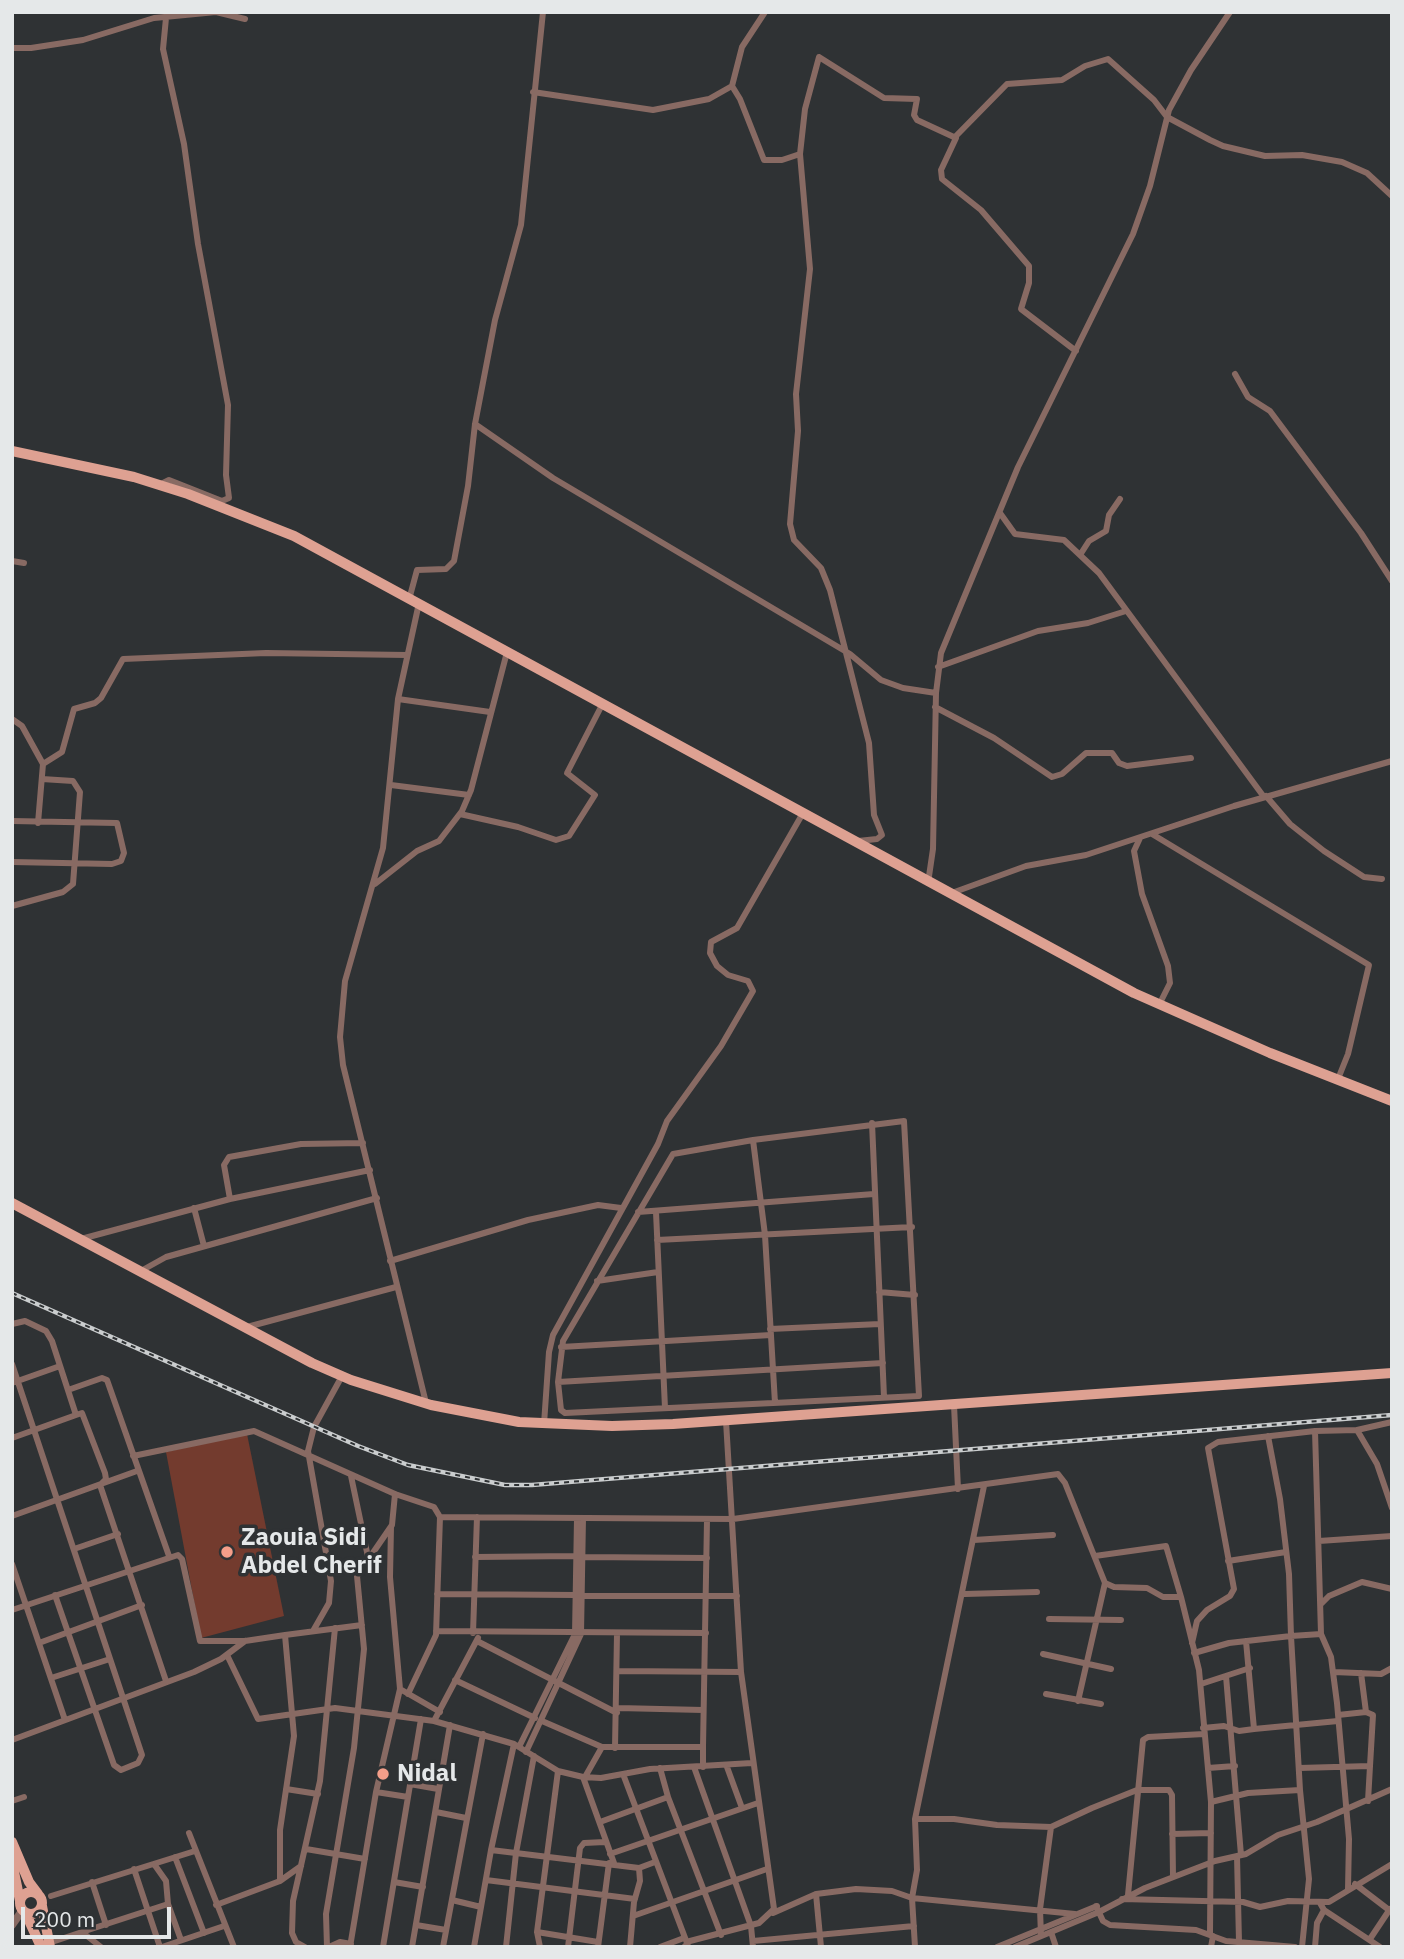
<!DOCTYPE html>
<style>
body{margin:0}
#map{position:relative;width:1404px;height:1959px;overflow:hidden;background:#2f3234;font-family:"IBM Plex Sans",sans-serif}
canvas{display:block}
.frame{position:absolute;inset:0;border:14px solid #e5e8e9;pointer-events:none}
.scale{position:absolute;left:21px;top:1907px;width:150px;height:32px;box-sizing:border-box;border:4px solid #e5e8e9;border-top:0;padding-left:9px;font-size:21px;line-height:24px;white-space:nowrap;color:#e5e8e9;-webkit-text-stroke:5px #2f3234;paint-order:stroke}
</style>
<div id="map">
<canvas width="1404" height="1959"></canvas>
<div class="frame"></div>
<div class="scale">200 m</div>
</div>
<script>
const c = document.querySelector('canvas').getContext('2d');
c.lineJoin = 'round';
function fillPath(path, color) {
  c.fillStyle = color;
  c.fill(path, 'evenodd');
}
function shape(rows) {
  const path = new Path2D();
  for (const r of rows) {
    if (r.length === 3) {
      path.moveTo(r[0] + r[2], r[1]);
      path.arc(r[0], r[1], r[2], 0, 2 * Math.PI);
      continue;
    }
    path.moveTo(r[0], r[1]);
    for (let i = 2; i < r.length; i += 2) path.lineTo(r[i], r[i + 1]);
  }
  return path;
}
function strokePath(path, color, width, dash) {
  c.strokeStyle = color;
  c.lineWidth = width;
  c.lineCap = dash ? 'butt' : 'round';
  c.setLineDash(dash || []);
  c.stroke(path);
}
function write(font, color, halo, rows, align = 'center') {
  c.font = font + ' "IBM Plex Sans",sans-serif';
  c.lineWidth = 7;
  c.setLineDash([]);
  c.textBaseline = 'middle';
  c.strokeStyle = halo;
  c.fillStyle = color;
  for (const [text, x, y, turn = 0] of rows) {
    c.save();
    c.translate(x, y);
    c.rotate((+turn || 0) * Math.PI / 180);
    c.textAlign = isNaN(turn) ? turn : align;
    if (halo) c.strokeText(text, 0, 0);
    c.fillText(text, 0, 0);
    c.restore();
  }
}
fillPath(shape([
 [247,1434,284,1616,201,1638,166,1452]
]), '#733b2e');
strokePath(shape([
 [765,12,742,47,732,86,740,99,764,160,782,160,800,154,805,109,819,57,884,98,917,99,914,115,917,120,956,138,941,170,942,179,981,210,1029,266,1029,283,1021,309,1076,351],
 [12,48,31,48,83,40,154,18,216,12,245,19],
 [533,92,653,110,709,99,732,86],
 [955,137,1007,84,1062,80,1085,66,1108,59,1154,100,1167,117,1210,140,1223,146,1265,156,1302,155,1342,162,1367,173,1392,196],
 [800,154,810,269,796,394,798,431,790,524,794,540,821,568,830,590,869,743,874,815,882,835,877,839,858,841],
 [1235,374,1248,397,1270,411,1361,533,1392,581],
 [475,424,553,478,850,654,881,680,903,688,936,693],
 [159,485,169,480,222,501,229,498,226,475,228,405,198,244,184,144,163,49,166,18],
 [1000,513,1015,534,1064,540,1099,573,1264,797],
 [1080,555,1089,541,1106,531,1109,515,1120,499],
 [12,561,24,563],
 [410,596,417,570,446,569,454,561,468,486,475,424,495,320,521,225,543,12],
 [419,603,398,699,383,848,345,981,340,1037,343,1065,426,1403],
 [938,667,1038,631,1088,623,1126,611],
 [398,699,490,712],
 [935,707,994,738,1052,777,1062,774,1086,753,1112,753,1119,763,1127,766,1191,758],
 [12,719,22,726,43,764,38,823],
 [43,764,62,752,74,709,95,703,101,698,123,659,266,653,407,655],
 [391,785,469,795],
 [1266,796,1290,824,1324,851,1364,877,1382,879],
 [460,814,518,827,556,840,569,836,595,795,567,773,603,703],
 [12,821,117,823,124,853,121,861,112,864,12,862],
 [1152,834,1369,965,1348,1054,1338,1079],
 [1140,838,1134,851,1142,894,1168,966,1170,983,1159,1005],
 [928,883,933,849,936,693,941,653,1018,467,1133,234,1150,186,1169,110,1191,70,1230,12],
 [375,884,417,851,439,841,462,811,471,790,507,652],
 [949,894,1026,866,1086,855,1234,806,1392,761],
 [12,906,63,892,73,884,80,792,73,781,42,779],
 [904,1121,919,1396,565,1413,561,1410,558,1382,563,1341,673,1154,753,1140,904,1121],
 [872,1123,884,1397],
 [753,1140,765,1235,775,1403],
 [230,1199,224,1165,229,1157,301,1144,363,1143],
 [194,1208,204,1246],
 [638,1212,874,1194],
 [656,1212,665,1408],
 [81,1239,230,1199,370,1170],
 [657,1240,912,1227],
 [390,1261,528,1220,598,1205,621,1208],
 [139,1272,166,1257,377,1198],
 [597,1281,658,1272],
 [879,1292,915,1295],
 [12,1324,25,1321,46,1331,52,1341,76,1415,82,1413,105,1473,106,1479,100,1485,166,1681],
 [247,1327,396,1287],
 [770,1329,880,1324],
 [561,1347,771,1335],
 [12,1364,142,1755,138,1763,121,1770,114,1765,55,1595],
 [558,1382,883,1363],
 [12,1383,60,1366],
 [68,1390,102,1378,107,1380,169,1556],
 [954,1405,958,1489],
 [544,1424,549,1352,553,1335,658,1144,667,1121,721,1046,753,991,748,981,728,975,717,966,710,953,711,942,737,928,803,813],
 [1357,1430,1392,1422],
 [1315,1431,1357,1430,1377,1464,1392,1508],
 [12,1438,76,1415],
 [133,1456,254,1431,395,1494,434,1507,440,1517,436,1635,408,1694],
 [351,1476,368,1557],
 [984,1486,915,1819,917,1870,912,1898,1075,1914],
 [12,1516,137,1471],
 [440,1517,733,1519,1058,1474,1065,1483,1105,1583,1114,1587,1147,1588,1163,1597,1181,1597,1199,1670,1211,1802,1210,1934],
 [974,1540,1053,1535],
 [1319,1541,1392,1536],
 [74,1549,118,1534],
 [1095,1556,1166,1546,1181,1597],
 [475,1557,576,1556],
 [582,1557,707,1558],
 [1228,1561,1286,1552],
 [12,1564,65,1720],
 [437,1594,576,1595],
 [965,1594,1037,1592],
 [582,1596,737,1596],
 [1321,1604,1329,1596,1362,1582,1392,1589],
 [12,1610,178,1555,182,1559,200,1641,245,1641,285,1635],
 [1049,1619,1121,1620],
 [313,1631,329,1603,331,1581,308,1451,314,1427,342,1376],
 [436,1631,706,1633],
 [473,1633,477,1517],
 [477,1641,617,1713],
 [39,1643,142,1605],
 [1192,1643,1197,1621,1207,1610,1230,1596,1234,1589,1208,1448,1218,1442,1315,1431,1321,1634],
 [1194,1653,1229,1643,1291,1636,1289,1574,1280,1499,1268,1436],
 [1043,1654,1111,1669],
 [227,1655,258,1719,335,1708,434,1721,514,1744,558,1771,583,1777,614,1863],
 [617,1671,741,1672],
 [1334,1672,1381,1674,1392,1668],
 [1361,1673,1366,1712],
 [1226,1676,1241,1855],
 [51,1678,110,1659],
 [455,1680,535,1718],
 [1201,1684,1250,1668],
 [400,1689,440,1712],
 [1046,1694,1101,1704],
 [1078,1701,1105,1583],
 [618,1708,703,1710],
 [1338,1715,1366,1712,1373,1715,1370,1766],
 [434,1721,478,1638],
 [542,1721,602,1747,703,1747,703,1767],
 [1203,1728,1224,1726,1239,1731,1254,1729,1246,1641],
 [1254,1729,1338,1721],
 [12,1740,194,1672,221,1659,245,1641],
 [519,1747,575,1634,577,1518],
 [703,1747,707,1520],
 [615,1748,617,1634],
 [526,1752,581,1634,583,1518],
 [694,1767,751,1926,753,1947],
 [727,1767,742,1808],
 [660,1768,668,1797,721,1935],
 [1208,1768,1235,1766],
 [1299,1768,1370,1766,1368,1801],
 [623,1774,687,1943],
 [583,1777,601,1778,650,1769,752,1763],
 [585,1777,602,1747],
 [410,1784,438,1789],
 [286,1789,318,1794],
 [1300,1790,1291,1636,1321,1634,1331,1657,1337,1703,1349,1839,1348,1889],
 [376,1792,408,1797],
 [12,1801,24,1797],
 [1211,1802,1248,1793,1300,1790,1309,1879,1302,1947],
 [436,1812,466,1818],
 [915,1819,954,1819,997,1825,1051,1827],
 [600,1822,668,1797],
 [189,1833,234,1947],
 [1172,1834,1211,1833],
 [306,1849,365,1859],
 [491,1850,514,1744],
 [610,1854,758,1803],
 [1237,1856,1239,1942],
 [175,1857,204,1933],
 [154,1864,166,1881,168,1904,181,1940],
 [134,1869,160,1947],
 [486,1880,635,1899],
 [280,1881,301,1866],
 [92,1882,106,1925],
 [394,1882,423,1887],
 [1355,1884,1389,1910],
 [816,1894,821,1947],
 [1128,1895,1143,1740,1148,1737,1204,1734],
 [51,1896,195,1851],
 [1122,1899,1243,1902,1260,1907,1288,1901,1329,1902,1392,1864],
 [452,1900,481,1907],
 [1320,1903,1324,1910,1380,1947],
 [216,1905,280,1881,280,1830,294,1736,285,1635,362,1625],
 [1096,1906,1103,1921,1110,1925,1196,1930,1226,1941,1295,1947],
 [773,1913,816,1894,856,1889,892,1891,912,1898,915,1947],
 [633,1916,767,1869],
 [416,1925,446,1930],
 [82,1932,168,1904],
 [537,1932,598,1942],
 [1051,1932,1056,1947],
 [1041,1936,1040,1909,1051,1827,1092,1808,1137,1790,1169,1790,1172,1795,1173,1877],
 [1370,1939,1390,1909],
 [753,1941,914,1926],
 [49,1943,82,1932,101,1947],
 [162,1947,224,1926],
 [305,1947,296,1942,292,1933,293,1901,320,1781,335,1628],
 [327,1947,326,1914,354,1748,364,1649,357,1576,392,1525,395,1494],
 [329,1947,340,1942,351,1944],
 [350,1947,376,1792,400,1689,390,1577,391,1527],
 [383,1947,421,1719],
 [412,1947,450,1725],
 [443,1947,483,1734],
 [474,1947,491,1850,639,1868,655,1862],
 [506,1947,516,1853,534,1756],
 [540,1947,537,1932,558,1771],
 [568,1947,580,1848,584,1843,605,1842],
 [598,1947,609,1863],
 [630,1947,634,1902,640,1881,639,1868],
 [660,1947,684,1938],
 [684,1947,690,1941,759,1923,774,1909,741,1672,726,1421],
 [997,1947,1097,1906],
 [1015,1947,1099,1912,1145,1888,1215,1861,1246,1854,1278,1835,1317,1822,1392,1789],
 [1211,1947,1213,1936],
 [1315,1947,1317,1923,1324,1910]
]), '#886a63', 6);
strokePath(shape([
 [12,1925,22,1911]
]), '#886a63', 8);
strokePath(shape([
 [12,451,134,477,188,494,294,536,1134,993,1270,1053,1392,1101],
 [12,1203,312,1363,351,1380,431,1405,519,1422,612,1426,673,1424,1392,1373],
 [12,1842,29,1882,38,1894],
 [12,1862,20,1901],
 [31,1903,11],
 [42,1906,50,1947],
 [26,1914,41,1947]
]), '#dea192', 10);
const rail = shape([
 [12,1293,358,1446,408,1465,505,1485,532,1485,1392,1415]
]);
strokePath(rail, '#cacdce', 4.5);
strokePath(rail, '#2f3234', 2, [5]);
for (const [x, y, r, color] of [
 [227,1552,7,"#f49e89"],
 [383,1774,7,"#f49e89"]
]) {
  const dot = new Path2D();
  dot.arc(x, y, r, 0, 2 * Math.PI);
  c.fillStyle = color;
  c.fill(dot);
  strokePath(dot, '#2f3234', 2.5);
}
write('bold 24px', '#e5e8e9', '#2f3234', [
 ["Zaouia Sidi",241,1538],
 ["Abdel Cherif",241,1566],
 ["Nidal",397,1774]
], 'left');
</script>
